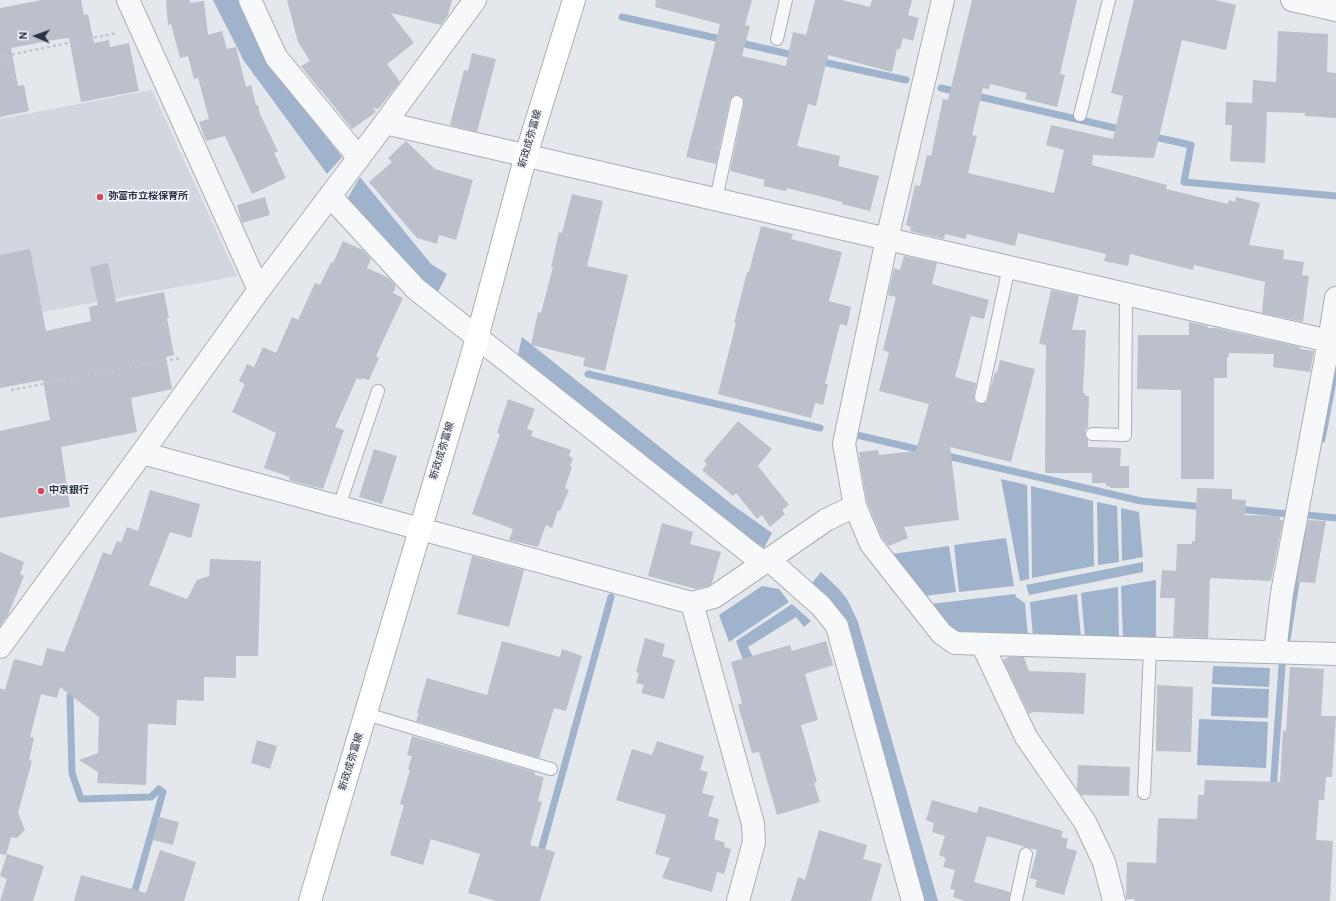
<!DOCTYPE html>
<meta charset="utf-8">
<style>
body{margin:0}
#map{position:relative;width:1336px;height:901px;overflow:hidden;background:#e4e7ec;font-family:Overpass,sans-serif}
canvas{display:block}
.north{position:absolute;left:16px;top:16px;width:40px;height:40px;-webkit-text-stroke:3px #f4f6f9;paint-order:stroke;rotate:272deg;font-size:11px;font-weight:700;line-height:16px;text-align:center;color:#2b3445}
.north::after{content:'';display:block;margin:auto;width:14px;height:18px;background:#2b3445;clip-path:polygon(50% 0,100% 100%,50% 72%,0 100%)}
</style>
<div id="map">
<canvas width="1336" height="901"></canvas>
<div class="north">N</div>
</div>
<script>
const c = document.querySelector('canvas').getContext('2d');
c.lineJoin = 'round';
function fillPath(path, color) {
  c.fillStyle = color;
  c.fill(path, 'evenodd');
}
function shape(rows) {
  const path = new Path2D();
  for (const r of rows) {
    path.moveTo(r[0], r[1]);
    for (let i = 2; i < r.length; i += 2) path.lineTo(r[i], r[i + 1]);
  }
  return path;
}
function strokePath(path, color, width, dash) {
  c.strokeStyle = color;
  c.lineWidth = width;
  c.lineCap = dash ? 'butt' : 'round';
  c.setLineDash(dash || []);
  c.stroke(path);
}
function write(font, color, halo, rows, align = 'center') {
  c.font = font + ' Overpass,"Noto Sans JP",sans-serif';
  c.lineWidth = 3.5;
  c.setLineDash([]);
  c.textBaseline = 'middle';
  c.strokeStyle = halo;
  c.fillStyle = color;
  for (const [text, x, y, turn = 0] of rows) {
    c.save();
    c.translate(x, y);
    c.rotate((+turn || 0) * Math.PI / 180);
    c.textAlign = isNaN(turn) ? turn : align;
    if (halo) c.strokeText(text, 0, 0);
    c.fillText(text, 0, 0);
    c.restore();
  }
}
fillPath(shape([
 [152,90,237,276,0,320,0,119]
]), '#d2d6de');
fillPath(shape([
 [213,0,239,0,269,64,342,157,327,174,244,61],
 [360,177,431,264,447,274,437,294,411,272,347,199],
 [522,337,734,506,772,533,764,548,710,512,518,355],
 [1001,479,1027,485,1029,579,1020,581],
 [1031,486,1093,501,1094,566,1032,578],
 [1097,502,1117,506,1119,562,1098,565],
 [1121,508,1139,512,1143,557,1122,561],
 [1006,538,1014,586,959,592,954,545],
 [949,546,956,592,924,596,892,554],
 [1143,562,1143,572,1029,595,1026,585],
 [821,572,838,588,847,599,858,622,938,901,923,901,812,583],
 [1156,580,1156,639,1123,639,1121,586],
 [762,586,779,589,789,602,729,642,719,615],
 [1118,587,1119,638,1085,638,1081,593],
 [1015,594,1016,597,1025,603,1028,637,955,632,944,623,930,604],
 [1077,594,1081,638,1033,637,1030,602],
 [792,604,811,621,804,627,796,617,748,647,753,657,743,660,736,641],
 [1213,666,1270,668,1269,687,1212,684],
 [1212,687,1269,689,1268,718,1211,716],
 [1199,719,1268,722,1266,768,1197,765]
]), '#9fb4cc');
strokePath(shape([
 [622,17,725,40],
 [736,42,798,56],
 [818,61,906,80],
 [941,88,958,92],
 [972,95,1124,130],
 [1150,136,1191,145,1184,182,1336,196],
 [588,374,820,428],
 [857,435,925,451],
 [1322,439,1336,366],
 [943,455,1141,501,1205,507],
 [1237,509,1289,514],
 [1307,515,1336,518],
 [1287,640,1304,531],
 [76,689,70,696,72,773,81,799,151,797,159,789,163,792,132,901],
 [1273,790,1282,666],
 [539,858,611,597]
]), '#9fb4cc', 7);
fillPath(shape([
 [42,0,81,0,84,15,88,14,94,43,109,40,110,47,129,43,139,91,81,102,69,38,53,40,11,48,18,86,24,85,29,111,0,117,0,8],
 [166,0,190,0,190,3,204,1,208,35,222,31,227,49,236,47,246,87,251,85,256,105,258,105,260,114,278,151,274,153,286,178,252,194,225,136,206,141,199,122,209,119,198,78,194,79,188,56,180,58,171,24,168,25],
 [287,0,452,0,448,15,441,25,391,13,414,43,387,64,400,82,378,109,372,108,376,112,352,129,321,90,320,90,301,66,310,61,298,42],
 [656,0,752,0,745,25,750,26,742,56,786,66,793,32,806,35,815,0,842,0,870,7,872,0,912,0,908,15,919,18,913,41,903,38,900,49,897,49,892,72,828,55,816,106,808,104,797,146,840,156,838,166,879,176,870,211,842,204,842,202,787,188,786,191,763,186,765,180,730,171,744,104,744,99,739,95,734,95,730,100,716,164,686,157,720,24,655,7],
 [972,0,1077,0,1060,74,1065,75,1057,107,1025,99,1027,93,990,84,989,89,983,88,972,135,977,136,968,173,1054,193,1064,150,1046,145,1051,125,1113,139,1123,96,1111,93,1134,0,1215,0,1236,5,1226,50,1182,40,1154,158,1093,155,1092,165,1167,185,1166,189,1228,204,1229,200,1235,202,1236,197,1260,203,1249,245,1284,250,1283,259,1304,262,1302,275,1309,276,1303,322,1262,313,1265,282,1194,265,1193,270,1130,254,1128,266,1104,261,1106,254,1018,233,1015,246,967,234,966,239,945,234,944,239,910,231,911,227,906,225,915,185,920,186,927,155,931,156,943,99,948,100],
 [1278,31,1328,34,1327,72,1336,73,1336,118,1305,116,1305,113,1267,112,1265,163,1230,161,1232,125,1225,125,1226,102,1252,103,1253,80,1276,82],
 [472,53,496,59,477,132,450,125,464,70,468,71],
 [406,141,435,169,473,180,456,240,439,235,437,244,417,238,369,182,392,162,388,158],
 [572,194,603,201,587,266,628,275,605,371,583,366,585,358,531,345,538,312,541,313,553,267,551,267,559,232,562,233],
 [265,197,270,215,242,223,237,205],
 [761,226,793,234,791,239,842,252,829,301,851,307,847,326,840,324,825,384,828,384,823,405,815,403,811,418,718,394,736,323,734,323,747,272,749,272],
 [343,241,363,250,371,259,367,268,389,278,396,286,393,293,403,298,376,356,379,358,369,380,362,378,361,380,357,378,335,427,344,430,323,489,289,480,290,477,264,468,276,433,232,412,245,384,239,381,247,364,254,367,263,347,276,353,292,317,298,320,315,283,320,285,331,262,333,263],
 [30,249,46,331,91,321,89,307,98,305,90,267,108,263,116,302,164,292,169,318,167,318,174,355,166,357,172,389,131,398,137,432,61,447,70,507,0,518,0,431,50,420,43,380,0,388,0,255],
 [904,256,937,263,932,284,989,300,984,319,971,316,955,377,976,383,974,396,974,400,976,403,983,404,987,402,995,372,997,373,1000,360,1035,369,1011,462,950,447,959,520,904,527,908,538,889,546,882,538,867,502,859,458,860,457,859,452,878,450,879,455,916,451,929,404,879,391,889,352,883,350,896,297,888,295,894,268,900,270],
 [1051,290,1079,296,1072,330,1086,330,1083,393,1085,393,1085,396,1089,396,1088,427,1085,430,1085,437,1088,440,1088,447,1121,448,1120,466,1129,466,1129,488,1110,488,1110,486,1106,486,1106,483,1092,483,1092,473,1045,473,1046,345,1039,344],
 [1189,322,1208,326,1208,328,1216,328,1300,347,1300,349,1314,351,1310,372,1273,367,1274,354,1229,353,1229,357,1227,357,1227,378,1214,378,1214,479,1181,479,1181,390,1137,389,1138,335,1189,335],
 [508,399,535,409,527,429,533,431,531,436,571,450,569,456,573,458,570,466,572,467,565,488,569,490,560,511,558,510,552,528,546,525,538,547,509,540,513,529,472,514,500,434,497,433],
 [738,421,772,449,758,466,789,505,782,510,785,514,770,527,762,515,757,519,736,493,733,496,702,470,707,464,704,461],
 [374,449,397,456,382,504,359,497],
 [1197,488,1232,489,1232,499,1246,500,1245,515,1280,516,1280,520,1283,520,1271,581,1210,578,1208,638,1173,637,1175,598,1160,598,1162,570,1176,571,1177,544,1192,544,1192,541,1195,541],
 [150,490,200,504,191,538,170,532,149,585,187,599,197,580,209,576,210,559,261,561,258,656,236,656,236,678,204,677,204,701,177,700,176,725,148,724,146,785,97,783,98,772,79,760,98,753,99,717,60,687,57,698,41,694,30,737,34,738,29,760,32,761,18,813,25,830,17,838,11,837,6,855,0,854,0,688,5,690,14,659,42,666,47,648,64,652,103,552,111,555,117,541,121,543,127,527,138,531],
 [1308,520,1326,521,1315,583,1297,582],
 [662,523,693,532,690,544,721,552,712,583,709,586,696,589,648,576],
 [0,552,24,562,20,574,24,576,8,615,0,626],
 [472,556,524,570,509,627,457,614],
 [645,638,665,644,662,656,675,660,664,699,641,693,644,685,636,683,639,673,636,672],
 [502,641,560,657,562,649,582,656,566,711,554,708,539,758,416,721,419,713,417,713,427,678,487,695],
 [826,641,833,665,805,674,818,720,801,725,817,782,814,783,820,802,777,815,759,752,752,753,738,705,742,703,731,662,790,645,792,651],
 [1009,657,1024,657,1029,671,1086,673,1084,714,1033,712,1029,714,1003,660],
 [1290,667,1324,669,1321,716,1336,716,1332,777,1326,777,1324,800,1319,800,1316,840,1333,841,1330,901,1134,901,1134,899,1126,899,1127,862,1156,863,1158,818,1197,819,1198,795,1204,795,1205,780,1280,782,1283,730,1286,731],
 [1157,685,1193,687,1191,752,1156,751],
 [412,736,535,772,535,775,544,777,538,801,542,802,530,845,555,852,540,901,496,901,468,893,480,854,431,839,423,865,390,855,404,805,400,804,410,770,408,769,412,756,407,755],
 [257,740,277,746,270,769,251,763],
 [657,741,704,756,700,770,708,772,702,793,714,796,708,816,719,819,714,839,725,843,724,847,731,849,724,874,717,872,712,892,662,878,670,858,655,854,666,815,616,800,632,749,652,755],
 [1078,765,1130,767,1129,796,1081,795,1077,789],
 [932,800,977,813,979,806,1063,831,1061,837,1068,839,1066,848,1077,851,1064,895,1035,887,1037,880,1030,878,1037,850,987,836,974,882,1010,892,1009,901,965,901,953,897,955,890,950,889,955,870,943,867,946,858,939,855,945,836,932,832,934,823,926,820],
 [159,817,179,822,173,845,153,840],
 [819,830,867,845,863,859,882,864,871,901,791,901,798,877,805,880],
 [160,850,196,862,184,901,74,901,81,875,146,893],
 [7,854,44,866,33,901,0,901,7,879,0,876]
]), '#bbc0ca');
const service = shape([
 [777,39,786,0],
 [1080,115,1109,0],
 [716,199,737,102],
 [981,397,1009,267],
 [1092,434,1125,435,1126,294],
 [339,506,378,391],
 [366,714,551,769],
 [1144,793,1150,649],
 [1016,900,1026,854]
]);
const minor = shape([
 [128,0,259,290],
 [250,0,276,57,359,158],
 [943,0,887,239,844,444,855,506,871,544,942,634,955,643,1336,654],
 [1292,0,1336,10],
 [385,123,1329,341,1336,341],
 [330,196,416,289,763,563],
 [142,453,692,603,714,597,826,520,855,506],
 [768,559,821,606,837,626,913,901],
 [692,603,753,824,754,842,738,901],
 [982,644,1026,737,1085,822,1104,862,1114,901],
 [1275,652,1282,593,1329,341,1336,298]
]);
const tertiary = shape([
 [0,647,142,453,259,290,385,123,475,0]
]);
const secondary = shape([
 [310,901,477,338,526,155,574,0]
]);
strokePath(service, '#a9aeb7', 14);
strokePath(minor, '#a9aeb7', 24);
strokePath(tertiary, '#a9aeb7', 24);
strokePath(secondary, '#a9aeb7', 24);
strokePath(shape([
 [0,57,117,33],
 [11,390,181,358]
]), '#c2c5cb', 2.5, [3, 3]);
strokePath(service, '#f7f8fa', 12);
strokePath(minor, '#f7f8fa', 22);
strokePath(tertiary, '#f7f8fa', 22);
strokePath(secondary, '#fff', 22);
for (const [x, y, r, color] of [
 [100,197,4,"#d1495b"],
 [41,491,4,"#d1495b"]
]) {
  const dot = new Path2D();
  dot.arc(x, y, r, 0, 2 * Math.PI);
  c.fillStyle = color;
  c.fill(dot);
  strokePath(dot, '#f4f6f9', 1.5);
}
write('10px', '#2b3445', '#f4f6f9', [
 ["新政成弥富線",531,139,-74],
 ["新政成弥富線",443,451,-73],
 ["新政成弥富線",352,762,-73]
]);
write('bold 10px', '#2b3445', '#f4f6f9', [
 ["弥富市立桜保育所",108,197],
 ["中京銀行",49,491]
], 'left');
</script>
